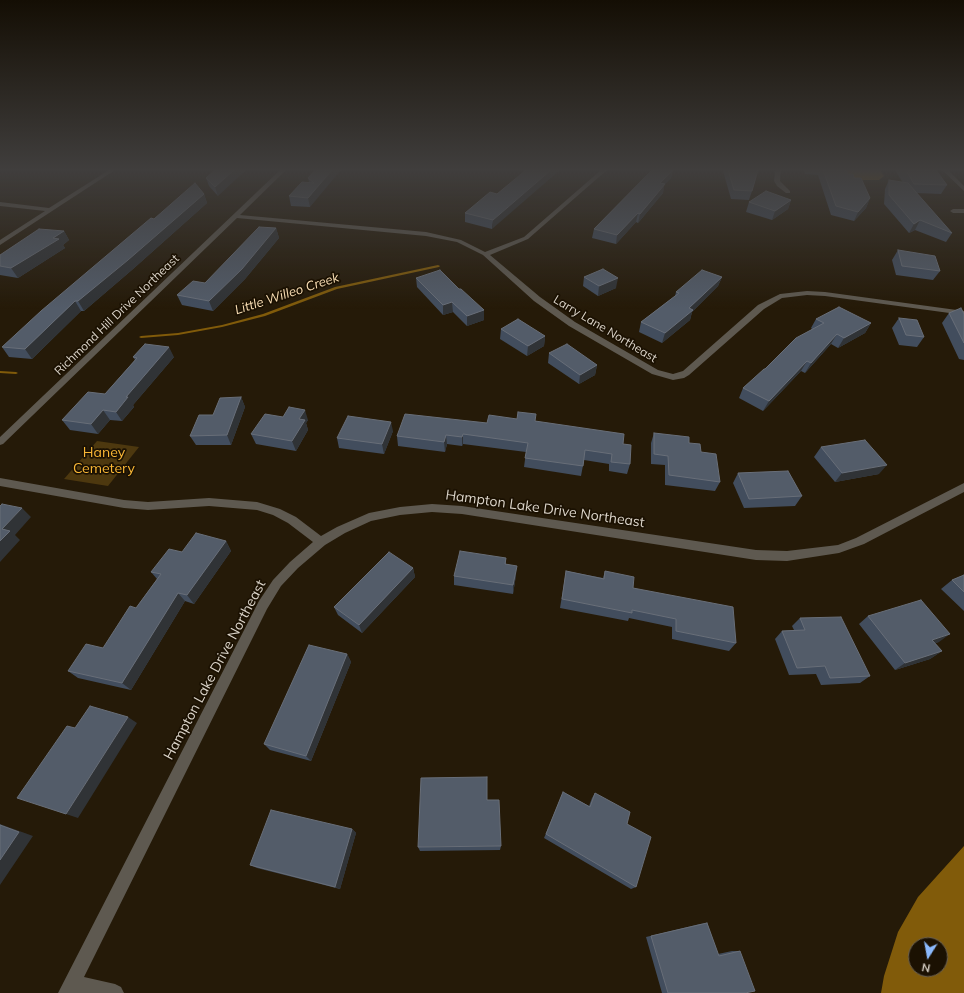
<!DOCTYPE html>
<style>
body{margin:0}
#map{position:relative;width:964px;height:993px;overflow:hidden;background:#251a08;font-family:Mulish,sans-serif}
canvas{display:block}
.north{position:absolute;left:908px;top:937px;width:40px;height:40px;box-sizing:border-box;background:#1b1102;border:1px solid #685f52;border-radius:50%;rotate:191deg;font-size:11px;font-weight:700;line-height:16px;text-align:center;color:#dbd4c9}
.north::after{content:'';display:block;margin:auto;width:14px;height:18px;background:#8bb9fc;clip-path:polygon(50% 0,100% 100%,50% 72%,0 100%)}
</style>
<div id="map">
<canvas width="964" height="993"></canvas>
<div class="north">N</div>
</div>
<script>
const c = document.querySelector('canvas').getContext('2d');
c.lineJoin = 'round';
function fillPath(path, color) {
  c.fillStyle = color;
  c.fill(path, 'evenodd');
}
function shape(rows) {
  const path = new Path2D();
  for (const r of rows) {
    path.moveTo(r[0], r[1]);
    for (let i = 2; i < r.length; i += 2) path.lineTo(r[i], r[i + 1]);
  }
  return path;
}
function strokePath(path, color, width, dash) {
  c.strokeStyle = color;
  c.lineWidth = width;
  c.lineCap = dash ? 'butt' : 'round';
  c.setLineDash(dash || []);
  c.stroke(path);
}
function write(font, color, halo, rows, align = 'center') {
  c.font = font + ' Mulish,sans-serif';
  c.lineWidth = 3.5;
  c.setLineDash([]);
  c.textBaseline = 'middle';
  c.strokeStyle = halo;
  c.fillStyle = color;
  for (const [text, x, y, turn = 0] of rows) {
    c.save();
    c.translate(x, y);
    c.rotate((+turn || 0) * Math.PI / 180);
    c.textAlign = isNaN(turn) ? turn : align;
    if (halo) c.strokeText(text, 0, 0);
    c.fillText(text, 0, 0);
    c.restore();
  }
}
fillPath(shape([
 [97,441,139,447,108,486,64,479]
]), '#4d380f');
fillPath(shape([
 [842,170,880,170,884,176,879,180,856,180],
 [964,846,964,993,881,993,884,976,898,932,918,897],
 [916,945,940,945,940,969,916,969]
]), '#815b0a');
fillPath(shape([
 [438,265,440,266,439,267,337,289,265,316,222,327,178,335,141,338,139,337,141,336,178,333,222,325,263,314,335,287,438,265],
 [0,371,16,372,18,373,16,374,0,373,0,371]
]), '#815b0a');
fillPath(shape([
 [109,170,115,170,0,245,0,240,45,211,0,206,0,202,49,208,109,170],
 [280,170,286,170,240,215,426,232,461,240,485,252,524,237,601,170,607,170,528,239,490,255,540,297,575,322,658,370,673,374,683,371,758,305,780,294,807,291,825,292,964,311,964,315,825,296,807,295,782,298,764,309,689,375,684,378,673,380,652,374,569,326,534,301,483,255,457,242,426,236,237,218,3,444,0,445,0,437,280,170],
 [775,170,781,170,780,181,790,191,790,193,786,193,777,186,774,181,775,170],
 [942,170,948,170,964,186,964,191,942,170],
 [964,209,964,213,953,213,950,211,953,209,964,209],
 [0,478,124,500,148,502,209,498,257,502,280,509,296,517,321,536,337,527,369,513,400,507,432,504,462,506,756,550,787,551,838,545,856,538,964,483,964,492,864,544,839,553,787,561,756,560,462,514,432,512,400,515,371,521,345,533,325,545,298,568,281,586,267,609,84,977,115,984,121,987,124,993,58,993,259,601,273,580,290,562,313,542,288,523,273,515,257,510,209,506,148,510,124,508,0,486,0,478]
]), '#5e5950');
fillPath(shape([
 [215,170,218,196,209,186,206,178],
 [315,170,310,207,291,206,289,196,309,182,308,178],
 [651,170,673,170,671,178,664,185,663,193,638,223,636,222,616,244,592,238,594,229,651,172],
 [723,170,758,170,752,191,749,200,731,199,723,171],
 [804,170,846,170,848,174,854,178,870,198,866,208,854,221,831,215,818,175,805,174],
 [895,170,936,170,947,185,941,194,916,193,952,233,946,242,915,230,909,233,884,204,885,189,889,180,903,183],
 [204,194,207,203,133,269,84,311,81,311,32,359,9,357,2,347,154,219],
 [497,194,492,229,465,222,465,213],
 [791,200,788,209,772,220,746,212,749,202],
 [276,228,279,238,245,279,213,311,182,305,177,295,205,283],
 [64,231,69,240,63,245,65,248,18,278,0,275,0,255],
 [898,250,940,271,933,280,896,275,892,260],
 [584,277,616,288,598,296,583,286],
 [722,277,718,286,692,312,690,320,662,343,639,332,641,322,675,296,676,292],
 [416,278,459,289,484,320,467,326,453,312,443,315,417,287],
 [949,313,964,314,964,360,959,359,942,323],
 [899,318,924,337,917,347,899,345,892,328],
 [816,319,871,323,865,333,838,348,831,344,805,373,801,371,763,411,739,398,743,388,812,329,811,328],
 [501,329,545,336,544,346,527,356,500,339],
 [549,353,597,365,595,375,579,384,548,363],
 [133,357,174,357,133,405,134,407,122,421,110,420,98,434,70,430,62,420,105,394,135,360],
 [241,397,245,407,231,445,196,445,190,436,213,415],
 [283,417,308,420,306,423,308,430,296,451,256,444,251,434],
 [536,421,623,444,630,464,627,474,609,471,609,464,584,460,581,476,524,467,526,452,463,444,462,446,447,444,445,452,398,446,397,436,487,423],
 [393,431,384,454,339,448,337,438],
 [654,433,689,443,701,452,720,482,715,491,665,485,665,465,651,464,651,443],
 [821,447,879,474,835,482,814,457],
 [738,473,802,496,795,506,744,508,733,483],
 [226,541,231,551,194,604,185,601,131,690,78,678,68,671,103,648,136,608,157,579,151,572,182,552],
 [506,558,506,564,516,575,513,594,454,585,454,576],
 [413,568,415,577,362,633,338,615,334,607],
 [566,571,603,578,605,571,633,588,736,643,729,651,672,639,672,627,629,618,628,621,560,608],
 [964,575,964,611,941,589,952,580],
 [868,616,939,642,935,643,942,651,930,659,895,670,859,624],
 [800,618,870,676,860,683,821,685,816,674,789,675,775,639,782,631,794,630,792,626],
 [347,654,351,662,311,761,270,750,264,744],
 [563,792,589,806,592,798,595,793,627,824,636,887,631,889,544,838],
 [352,829,356,833,340,889,257,868,250,865],
 [501,846,500,850,420,851,418,847],
 [707,923,718,954,732,951,740,951,745,993,662,993,646,937,700,924]
]), '#424d5d');
fillPath(shape([
 [234,170,246,170,218,196,215,187],
 [332,170,341,170,310,207,308,198],
 [551,170,560,170,492,229,493,220],
 [673,170,671,178,664,185,663,193,638,223,640,214,660,183],
 [204,194,207,203,133,269,84,311,78,301],
 [870,198,866,208,854,221,858,212],
 [791,200,788,209,772,220,775,211],
 [638,213,636,222,616,244,617,235],
 [920,220,915,230,909,233,914,224],
 [276,228,279,238,245,279,213,311,209,301],
 [64,231,69,240,63,245,65,248,18,278,11,268],
 [722,277,718,286,692,312,690,320,662,343,665,333,689,308],
 [618,278,616,288,598,296,599,286],
 [75,301,81,311,32,359,25,349],
 [452,302,453,312,443,315,443,305],
 [484,310,484,320,467,326,467,316],
 [871,323,865,333,838,348,844,338],
 [837,334,831,344,805,373,811,363],
 [545,336,544,346,527,356,528,346],
 [169,347,174,357,133,405,134,407,122,421,116,412,126,397],
 [807,361,801,371,763,411,769,401],
 [597,365,595,375,579,384,580,375],
 [241,397,245,407,231,445,227,435],
 [103,410,110,420,98,434,91,424],
 [305,410,308,420,306,423,308,430,296,451,292,441,299,419],
 [391,422,393,431,384,454,382,444],
 [463,434,463,444,462,446,462,437],
 [446,435,447,444,445,452,444,442],
 [887,465,879,474,835,482,842,473],
 [22,508,31,517,15,535,20,540,0,562,0,541,2,529],
 [226,541,231,551,194,604,187,595],
 [517,566,516,575,513,594,513,585],
 [413,568,415,577,362,633,359,625],
 [178,593,185,601,131,690,122,683],
 [950,634,939,642,921,647,932,640],
 [942,651,930,659,895,670,905,663],
 [347,654,351,662,311,761,306,756],
 [128,717,137,723,78,818,66,814],
 [0,824,33,836,0,885],
 [352,829,356,833,340,889,335,887]
]), '#303336');
const building = shape([
 [215,170,234,170,215,187,206,178,215,170],
 [315,170,332,170,308,198,289,196,302,182,314,183,308,178,315,170],
 [526,170,551,170,493,220,465,213,490,192,497,194,526,170],
 [652,170,673,170,660,183,665,184,640,214,638,213,617,235,594,229,651,171,652,170],
 [728,170,758,170,752,191,734,190,728,170],
 [823,170,846,170,848,174,853,174,854,178,861,178,870,198,858,212,836,206,823,170],
 [906,170,936,170,947,185,914,184,906,170],
 [889,180,908,183,952,233,920,220,914,224,889,195,889,180],
 [195,183,204,194,128,260,78,301,75,301,25,349,2,347,41,311,151,218,154,219,195,183],
 [766,191,791,200,775,211,749,202,766,191],
 [259,227,276,228,242,269,209,301,177,295,193,281,205,283,259,227],
 [39,229,64,231,53,238,59,239,11,268,0,266,0,255,39,229],
 [898,250,935,256,940,271,902,266,898,250],
 [603,269,618,278,599,286,584,277,603,269],
 [440,270,459,289,461,289,484,310,467,316,452,302,443,305,416,278,440,270],
 [702,270,722,277,689,308,693,310,665,333,641,322,679,293,676,292,702,270],
 [839,307,871,323,844,338,837,334,811,363,807,361,769,401,743,388,764,369,765,369,796,338,824,323,816,319,839,307],
 [961,308,964,314,964,343,949,313,961,308],
 [899,318,917,320,924,337,906,335,899,318],
 [518,319,545,336,528,346,501,329,518,319],
 [145,344,169,347,126,397,128,397,116,412,103,410,91,424,62,420,88,392,105,394,137,358,133,357,145,344],
 [567,344,597,365,580,375,549,353,567,344],
 [241,397,227,435,190,436,199,415,213,415,220,398,241,397],
 [289,407,305,410,299,419,305,420,292,441,251,434,265,414,283,417,289,407],
 [518,412,536,414,535,421,624,434,623,444,631,445,630,464,611,462,612,454,585,450,583,466,525,458,528,443,463,434,462,437,446,435,444,442,397,436,405,414,487,423,489,415,517,419,518,412],
 [348,416,391,422,382,444,337,438,348,416],
 [654,433,689,437,689,443,700,444,701,452,716,454,720,482,669,475,668,456,654,454,654,433],
 [865,440,887,465,842,473,821,447,865,440],
 [788,471,802,496,749,499,738,473,788,471],
 [2,504,22,508,2,529,10,531,0,541,0,506,2,504],
 [196,533,226,541,187,595,178,593,122,683,68,671,86,644,103,648,130,606,136,608,161,574,151,572,169,549,182,552,196,533],
 [460,551,506,558,505,564,517,566,513,585,454,576,460,551],
 [389,552,413,568,359,625,334,607,389,552],
 [566,571,604,579,605,571,634,577,633,588,733,607,736,643,676,631,676,619,632,610,632,613,562,599,566,571],
 [964,575,964,592,952,580,964,575],
 [921,600,950,634,932,640,942,651,905,663,868,616,921,600],
 [841,617,870,676,830,678,825,666,797,668,782,631,805,630,800,618,841,617],
 [309,645,347,654,306,756,264,744,309,645],
 [90,706,128,717,66,814,17,798,67,726,75,728,90,706],
 [487,777,487,800,499,800,501,846,418,847,421,778,487,777],
 [563,792,590,807,595,793,630,812,627,824,651,837,636,887,546,834,563,792],
 [271,810,352,829,335,887,250,865,271,810],
 [0,825,19,832,0,860,0,825],
 [707,923,719,956,740,951,755,991,745,993,668,993,651,936,707,923]
]);
fillPath(building, '#535c69');
strokePath(building, '#686e78', 1);
const sky = c.createLinearGradient(0, 0, 0, 309);
sky.addColorStop(0, '#140e04');
sky.addColorStop(0.55, '#403e3d');
sky.addColorStop(1, '#403e3d00');
c.fillStyle = sky;
c.fillRect(0, 0, 964, 309);
write('12px', '#dbd4c9', '#1b1102', [
 ["Richmond Hill Drive Northeast",117,315,-44],
 ["Larry Lane Northeast",605,329,31]
]);
write('italic 13px', '#fadfb5', '#1b1102', [
 ["Little Willeo Creek",287,294,-18]
]);
write('14px', '#fab836', '#1b1102', [
 ["Haney",104,453],
 ["Cemetery",104,469]
]);
write('14px', '#dbd4c9', '#1b1102', [
 ["Hampton Lake Drive Northeast",545,509,8],
 ["Hampton Lake Drive Northeast",215,670,-62]
]);
</script>
